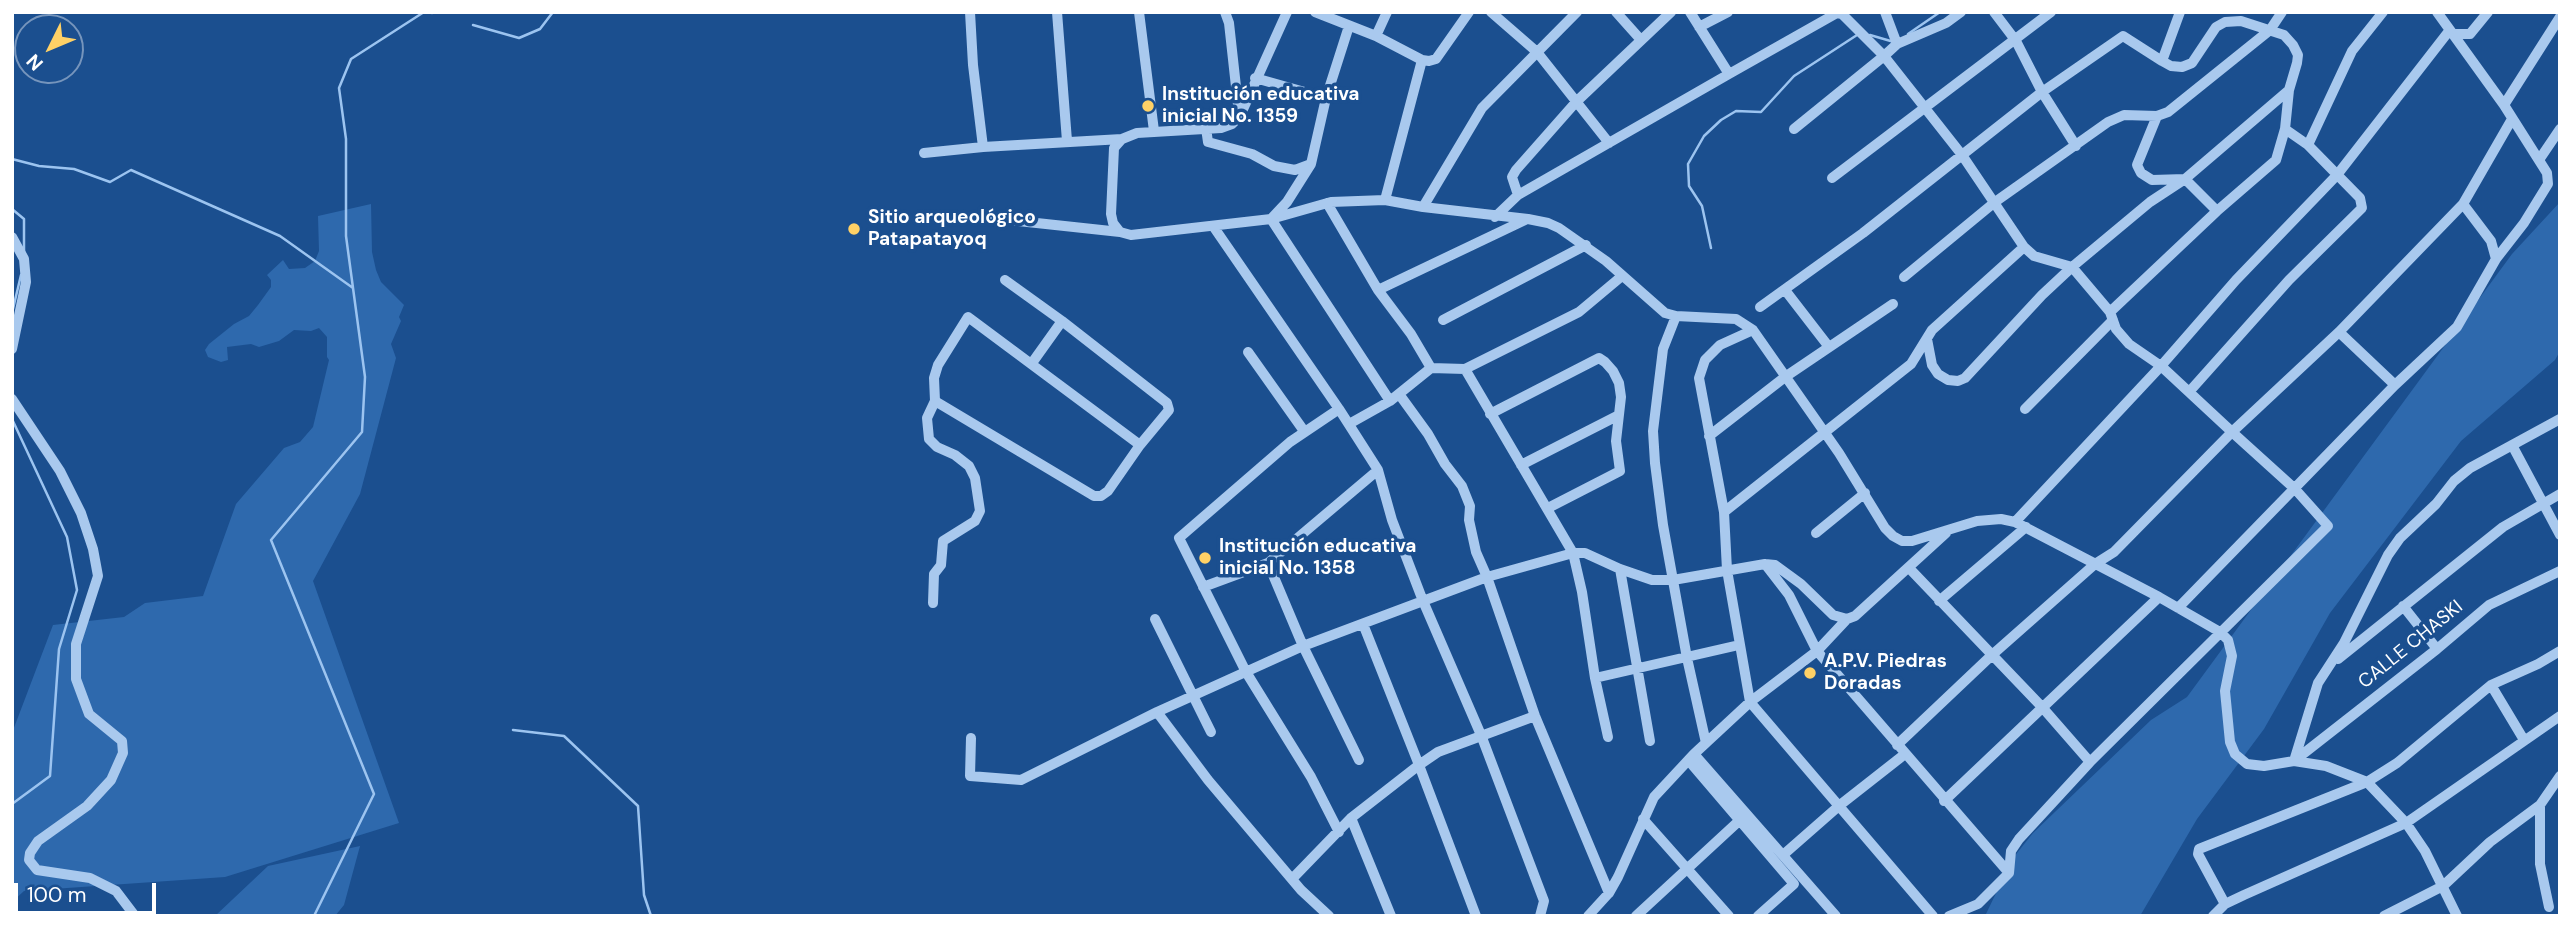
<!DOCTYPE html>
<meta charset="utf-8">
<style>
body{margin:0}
#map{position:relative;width:2572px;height:928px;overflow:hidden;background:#1b4f8f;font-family:"DM Sans",sans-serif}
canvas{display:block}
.frame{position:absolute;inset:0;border:14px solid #fff;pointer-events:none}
.north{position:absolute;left:14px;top:14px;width:70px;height:70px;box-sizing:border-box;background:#1b4f8f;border:2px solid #7695bc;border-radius:50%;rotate:227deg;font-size:19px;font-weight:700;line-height:28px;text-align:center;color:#fff}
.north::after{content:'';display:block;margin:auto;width:24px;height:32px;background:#ffd166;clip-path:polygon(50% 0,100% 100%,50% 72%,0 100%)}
.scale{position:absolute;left:14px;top:883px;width:142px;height:32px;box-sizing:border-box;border:4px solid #fff;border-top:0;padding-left:9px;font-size:21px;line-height:24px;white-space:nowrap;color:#fff;-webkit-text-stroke:5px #1b4f8f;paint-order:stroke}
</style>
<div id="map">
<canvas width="2572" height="928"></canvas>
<div class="frame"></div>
<div class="north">N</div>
<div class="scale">100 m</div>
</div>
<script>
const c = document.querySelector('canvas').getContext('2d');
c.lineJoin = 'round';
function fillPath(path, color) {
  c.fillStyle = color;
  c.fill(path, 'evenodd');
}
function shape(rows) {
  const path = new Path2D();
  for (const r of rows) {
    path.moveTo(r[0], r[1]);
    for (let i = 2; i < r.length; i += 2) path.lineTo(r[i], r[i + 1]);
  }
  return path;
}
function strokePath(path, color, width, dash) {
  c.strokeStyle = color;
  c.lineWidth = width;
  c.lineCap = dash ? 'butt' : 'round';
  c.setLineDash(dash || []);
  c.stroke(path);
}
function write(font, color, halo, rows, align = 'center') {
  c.font = font + ' "DM Sans",sans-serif';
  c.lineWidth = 7;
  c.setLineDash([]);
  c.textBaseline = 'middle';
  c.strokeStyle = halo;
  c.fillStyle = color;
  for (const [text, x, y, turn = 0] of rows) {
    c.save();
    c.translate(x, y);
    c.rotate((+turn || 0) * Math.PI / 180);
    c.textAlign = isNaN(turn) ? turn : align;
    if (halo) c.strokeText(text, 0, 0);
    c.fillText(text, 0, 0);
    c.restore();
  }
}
fillPath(shape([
 [2560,202,2560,351,2555,360,2461,441,2330,613,2264,729,2197,819,2140,916,1985,916,2013,858,2033,833,2151,720,2187,697,2512,254],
 [371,204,372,252,376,270,381,282,404,305,399,317,401,321,391,344,396,358,360,494,313,581,399,823,225,877,24,891,12,902,12,733,53,625,124,617,145,603,203,596,236,504,284,448,300,442,313,427,329,360,327,357,327,337,319,328,311,331,294,330,279,341,259,347,251,344,227,347,228,360,221,362,208,357,205,350,209,344,234,324,249,316,258,305,271,287,271,280,267,275,283,260,289,269,305,268,315,261,319,251,318,216],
 [360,846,344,905,335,916,215,916,268,866]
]), '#2e69ad');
strokePath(shape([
 [430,12,432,13],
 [473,25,519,38,540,29,553,12],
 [1908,34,1940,12],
 [1870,35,1894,42],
 [12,159,39,166,74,169,110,182,131,170,280,236,353,288],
 [12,209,24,219,24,252],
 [1711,248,1702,206,1689,186,1688,164,1704,136,1721,120,1736,111,1761,112,1794,76,1857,35],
 [12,313,21,275],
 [12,419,67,537,77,590,59,649,50,776,12,804],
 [513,730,564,736,638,806,644,895,651,916],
 [314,916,374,794,271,540,362,432,365,377,346,236,346,139,339,88,351,59,424,12]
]), '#9cc4f0', 2.5);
strokePath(shape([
 [970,12,973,65,983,147],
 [1057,12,1067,141],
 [1139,12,1154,131],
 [1225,12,1229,23,1239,114],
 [1315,12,1376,36,1422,60,1429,61,1436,59,1469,12],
 [1491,12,1537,52,1609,143],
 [1616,12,1641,40],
 [1885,12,1897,44],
 [1994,12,2016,41,2042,92,2076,146],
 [1349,26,1326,98,1311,164,1287,202,1271,219,1390,401],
 [1699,27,1728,12],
 [1376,36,1387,12],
 [1729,74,1837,13,1842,14,1884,56,1897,44,1946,23,1961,12],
 [1255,78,1326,98],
 [2504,105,2560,17],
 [2157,116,2137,165,2141,173,2152,180,2185,179,2217,211],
 [1206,128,1208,142,1252,154,1274,166,1295,170,1311,164],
 [1794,129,1884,56,1962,155,2024,247,2034,256,2072,267],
 [2308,145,2352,51,2383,12],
 [924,153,983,147,1122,139],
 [2539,160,2560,129],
 [1832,178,2051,12],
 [1518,195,1512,177,1516,170,1576,102,1671,12],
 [1385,200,1422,60],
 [1327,203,1378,290,1411,334,1431,368,1465,369,1573,553,1582,592,1595,678,1608,737],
 [2463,204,2491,241,2496,259],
 [1423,207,1482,108,1577,12],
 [981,217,1120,232,1131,235,1271,219,1331,202,1385,200,1423,207,1528,219,1548,223,1559,228,1606,261,1665,313,1676,316,1736,319,1753,330,1839,453,1885,528,1893,536,1902,541,1912,541,1977,521,2001,519,2015,522,2159,597,2220,632,2228,640,2232,656,2225,691,2230,742,2235,754,2247,764,2264,766,2294,761,2326,766,2367,782,2406,823,2425,851,2457,916],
 [1495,217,1518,195,1729,74,1690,12],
 [1213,226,1339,409,1378,470,1392,520,1423,601,1481,735,1544,901,1540,916],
 [1120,232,1113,223,1111,214,1114,148,1122,139,1137,133,1221,128,1232,124,1240,116,1287,12],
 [12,237,24,259,26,282,12,349],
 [1904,277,1995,202,2108,122,2124,115,2157,116,2168,112,2270,30,2282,12],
 [1378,290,1525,220],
 [1785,290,1829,347],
 [1760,307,1863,233,2042,92,2123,36,2162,61],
 [2110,312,2217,211,2276,160,2285,129,2289,90],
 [1676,316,1663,349,1653,431,1655,463,1663,525,1687,658,1706,743],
 [1443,320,1586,245],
 [1753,330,1720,345,1705,360,1699,378,1724,512,1727,570,1750,702,1933,916],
 [2339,332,2395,385],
 [1927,339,1932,365,1938,374,1948,380,1958,381,1965,378,2042,295,2072,267],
 [1248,352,1304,431],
 [1032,363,1062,321],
 [1465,369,1579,312,1622,276],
 [2189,392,2289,280,2362,208,2360,198,2308,145,2285,129],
 [1399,394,1428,434,1445,464,1462,486,1470,506,1469,520,1476,552,1487,577,1535,716,1609,893],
 [12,399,60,471,81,513,93,549,98,576,76,644,76,679,89,714,122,741,123,753,111,780,87,806,38,841,30,853,29,860,37,870,90,878,116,891,135,916],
 [935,401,1094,496,1101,496,1108,491,1140,445],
 [2025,409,2113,320],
 [1490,414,1599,358,1605,362,1613,371,1619,383,1621,397,1616,441,1620,471,1548,508],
 [1349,424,1390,401,1431,368],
 [1709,436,1785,377,1893,304],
 [2512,445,2560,535],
 [1521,465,1619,415],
 [1724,512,1911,364,1932,330,2024,247],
 [2015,522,2161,366,2236,280,2337,175,2449,31,2455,34,2470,34,2488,12],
 [1816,533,1865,493],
 [1268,563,1303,646,1359,760],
 [1765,564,1789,595,1817,651,2009,873,2011,851,2019,839,2090,762,2328,526,2295,489,2232,432,2339,332,2463,204,2512,119],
 [1909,568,2042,707,2090,762],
 [1620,569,1650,741],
 [1203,587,1268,563,1378,470],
 [1939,601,2026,527],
 [933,603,934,574,941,565,943,541,975,521,980,511,975,478,969,466,955,455,937,447,929,439,927,418,935,401,934,378,938,365,968,317,1140,445,1169,410,1167,403,1062,321,1005,280],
 [2403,606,2437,649],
 [2178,608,2395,385,2457,327,2496,259,2524,223,2548,184,2547,173,2504,105,2437,12],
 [1155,619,1211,732],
 [1363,624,1419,765,1476,916],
 [2338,659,2503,527,2560,494],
 [1595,678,1739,645],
 [2491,685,2524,740],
 [1157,712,1208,780,1301,890,1329,916],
 [971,738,970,776,1021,780,1157,712,1303,646,1487,577,1573,553,1585,553,1620,569,1652,580,1673,580,1765,564,1775,565,1801,584,1833,615,1847,619,1855,616,1946,533],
 [1897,745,1992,655,2095,564,2114,552,2232,432,2161,366,2129,344,2116,329,2110,312,2072,267,2150,202,2185,179,2289,90,2297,63,2298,55,2293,45,2284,35,2241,21,2225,22,2216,27,2192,63,2182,67,2171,66,2162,61,2180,12],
 [1694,754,1836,916],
 [1689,761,1794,884,1758,916],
 [2294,761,2318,683,2344,643,2388,555,2400,538,2436,504,2454,481,2470,468,2560,419],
 [2294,761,2437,649,2489,605,2560,571],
 [1944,801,2159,597],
 [1351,818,1391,916],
 [1643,819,1729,916],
 [1339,832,1311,777,1246,672,1179,538,1290,442,1339,409],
 [1783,855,1840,805,1905,754],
 [1292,879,1351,818,1419,765,1438,752,1535,716],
 [2225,904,2198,854,2199,849,2367,782,2397,763,2491,685,2538,664,2560,651],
 [2549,907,2540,864,2540,805,2560,776],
 [1588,916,1609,893,1618,877,1654,797,1694,754,1750,702,1817,651,1847,619],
 [1636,916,1740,820],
 [1949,916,1978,904,2009,873],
 [2213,916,2225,904,2244,895,2406,823,2560,716],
 [2384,916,2443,886,2490,842,2540,805]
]), '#a9c9ee', 10);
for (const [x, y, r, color] of [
 [1148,106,7,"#ffd166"],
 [854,229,7,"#ffd166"],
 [1205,558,7,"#ffd166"],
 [1810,673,7,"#ffd166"]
]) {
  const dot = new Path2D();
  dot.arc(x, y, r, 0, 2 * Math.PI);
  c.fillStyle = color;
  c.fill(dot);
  strokePath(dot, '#1b4f8f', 2.5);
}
write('bold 19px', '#fff', '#1b4f8f', [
 ["Institución educativa",1162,95],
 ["inicial No. 1359",1162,117],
 ["Sitio arqueológico",868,218],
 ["Patapatayoq",868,240],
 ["Institución educativa",1219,547],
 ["inicial No. 1358",1219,569],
 ["A.P.V. Piedras",1824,662],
 ["Doradas",1824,684]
], 'left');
write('19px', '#fff', '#1b4f8f', [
 ["CALLE CHASKI",2411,645,-39]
]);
</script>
